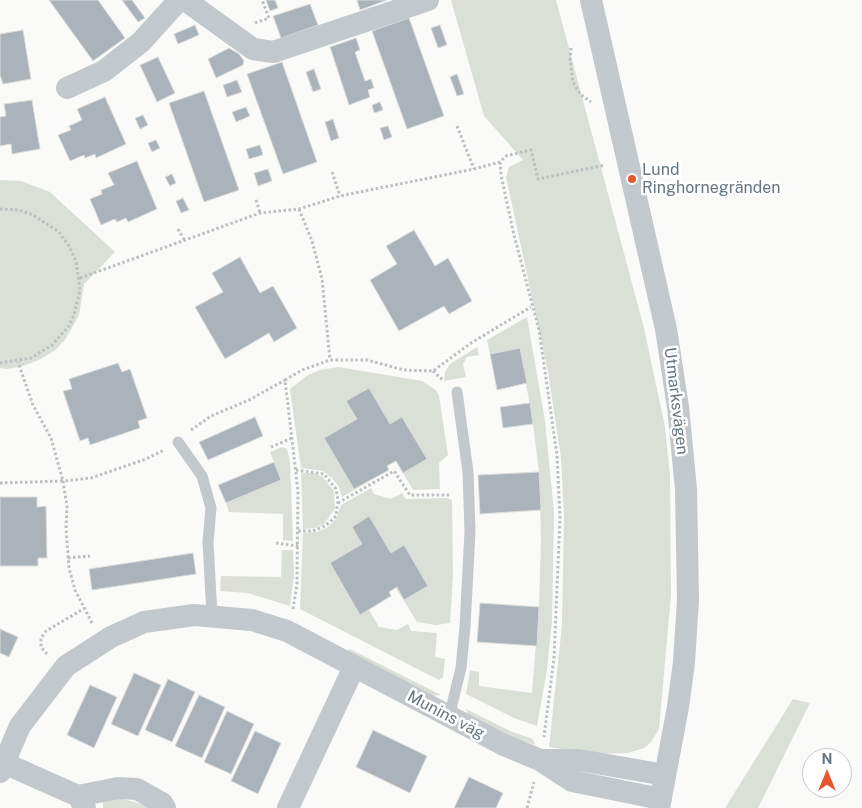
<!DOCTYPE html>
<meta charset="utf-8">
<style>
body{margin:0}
#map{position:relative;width:862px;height:808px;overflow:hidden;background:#fafaf8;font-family:"Public Sans",sans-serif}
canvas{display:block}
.north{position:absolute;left:802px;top:748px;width:50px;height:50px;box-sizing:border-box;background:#fff;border:1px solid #c1c8cd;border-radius:50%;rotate:0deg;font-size:14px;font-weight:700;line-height:20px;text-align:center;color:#657683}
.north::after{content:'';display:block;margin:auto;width:18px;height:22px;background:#e4572e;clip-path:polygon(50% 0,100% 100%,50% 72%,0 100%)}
</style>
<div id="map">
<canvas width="862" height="808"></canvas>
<div class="north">N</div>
</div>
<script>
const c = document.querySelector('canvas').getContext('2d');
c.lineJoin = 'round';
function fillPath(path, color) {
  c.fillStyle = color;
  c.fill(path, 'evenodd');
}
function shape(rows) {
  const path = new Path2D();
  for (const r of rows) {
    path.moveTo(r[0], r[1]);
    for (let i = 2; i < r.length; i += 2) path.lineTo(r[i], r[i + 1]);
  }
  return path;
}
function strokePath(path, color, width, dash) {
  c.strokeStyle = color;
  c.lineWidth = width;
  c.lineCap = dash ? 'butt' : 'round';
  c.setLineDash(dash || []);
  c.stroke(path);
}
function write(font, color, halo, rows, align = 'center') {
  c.font = font + ' "Public Sans",sans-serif';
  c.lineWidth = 5;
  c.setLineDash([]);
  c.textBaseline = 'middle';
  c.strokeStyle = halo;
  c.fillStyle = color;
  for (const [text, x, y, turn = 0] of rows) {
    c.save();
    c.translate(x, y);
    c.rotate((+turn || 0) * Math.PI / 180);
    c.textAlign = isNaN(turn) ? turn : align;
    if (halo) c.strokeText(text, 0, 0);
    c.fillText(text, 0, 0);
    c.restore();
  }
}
fillPath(shape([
 [451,0,556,0,644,328,665,427,670,476,671,595,659,729,651,742,644,748,628,753,596,754,549,747,562,625,564,516,561,458,548,372,506,177,509,167,523,160,484,116],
 [0,180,21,181,50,192,115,252,84,284,79,315,65,340,54,351,39,360,23,366,7,369,0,368],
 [527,317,545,421,554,512,552,621,547,670,537,726,514,718,466,694,470,670,479,672,479,686,532,693,539,607,541,540,539,472,533,424,520,348,490,354,487,340],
 [477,347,479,355,467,357,463,364,466,377,444,381,445,372,450,364],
 [338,367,422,381,436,390,439,396,448,455,439,463,440,489,413,490,396,461,387,466,389,470,342,497,339,487,332,478,323,471,301,468,290,389,308,375,320,370],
 [282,447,287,449,290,461,293,541,283,540,283,514,229,512,226,503,281,480,270,452],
 [301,473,314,473,323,477,334,491,335,509,324,524,316,528,303,529],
 [371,488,374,494,391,499,402,493,406,499,447,498,452,500,453,576,450,623,436,625,417,622,396,588,389,592,391,596,369,610,379,627,397,630,408,624,411,631,437,633,435,657,445,659,443,677,439,680,300,609,303,533,318,532,328,527,336,519,341,505],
 [282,550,293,550,294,576,290,606,248,593,220,591,221,576,281,577],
 [350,649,441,695,433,696,344,652],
 [793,699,810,703,758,808,725,808],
 [466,709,510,731,533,739,535,745,512,737,468,714],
 [111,796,138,803,152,808,103,808,103,798]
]), '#dadfd7');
const building = shape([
 [49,0,98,0,125,38,93,61,49,0],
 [122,0,132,0,145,18,138,22,122,0],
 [266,0,275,0,278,8,270,11,266,0],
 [357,0,387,0,360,10,357,0],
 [310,4,318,25,281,38,273,16,310,4],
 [409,18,444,116,407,129,372,31,409,18],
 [195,25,199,35,178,44,174,34,195,25],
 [440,25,447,45,438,48,431,28,440,25],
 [23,30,31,79,3,84,0,75,0,34,23,30],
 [356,38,360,50,355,52,365,81,371,79,374,88,368,90,370,97,349,105,330,47,356,38],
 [229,48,239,54,244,61,243,65,216,78,208,59,229,48],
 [158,57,175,93,157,102,140,65,158,57],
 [282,62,317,162,283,174,247,74,282,62],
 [314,69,321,89,313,92,306,72,314,69],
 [457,74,464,94,457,96,450,77,457,74],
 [237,80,242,92,227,97,223,85,237,80],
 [204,91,239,190,204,202,169,103,204,91],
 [105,97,126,144,96,158,95,154,85,158,84,155,70,161,58,135,71,130,69,126,82,120,77,109,105,97],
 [32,100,40,149,12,154,11,144,0,146,0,117,6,116,4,104,32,100],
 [380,102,383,110,374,113,372,105,380,102],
 [246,107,250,116,236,122,232,112,246,107],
 [143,115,148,125,140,129,135,118,143,115],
 [333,119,339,138,331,141,325,122,333,119],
 [388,126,392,137,384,140,380,128,388,126],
 [156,140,160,148,152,152,148,143,156,140],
 [260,145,263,155,249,159,246,149,260,145],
 [137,161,157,209,128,222,126,218,117,222,115,219,101,225,90,199,102,194,101,190,114,185,108,173,137,161],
 [268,169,272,181,258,186,254,173,268,169],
 [172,174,176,183,170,186,165,177,172,174],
 [183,198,189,210,181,213,176,201,183,198],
 [414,230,435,266,448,258,472,301,449,314,444,306,399,331,370,280,397,264,386,246,414,230],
 [240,257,260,293,273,286,297,328,274,342,269,333,225,359,195,307,223,292,212,273,240,257],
 [520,348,527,383,497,390,490,354,520,348],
 [118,363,122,372,130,369,147,418,138,421,140,428,90,445,88,438,80,441,63,391,72,389,69,379,118,363],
 [369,388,390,424,402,417,427,459,403,473,396,461,387,466,389,470,354,489,324,438,357,419,346,401,369,388],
 [530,403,533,424,503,428,500,407,530,403],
 [255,417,263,436,208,460,199,442,255,417],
 [274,462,281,480,226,503,218,485,274,462],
 [539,472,541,510,480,514,478,475,539,472],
 [0,497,37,497,37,507,46,506,47,558,38,558,38,566,0,566,0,497],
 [369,516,391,553,404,545,428,586,404,600,397,587,389,592,391,596,360,615,330,563,362,544,352,527,369,516],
 [193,553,196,574,92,590,89,569,193,553],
 [480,603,539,607,537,646,477,642,480,603],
 [0,629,18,637,9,657,0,653,0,629],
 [134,673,161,685,138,736,111,724,134,673],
 [168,679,195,692,172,742,145,730,168,679],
 [90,685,117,697,94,748,67,735,90,685],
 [199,695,225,707,202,758,175,746,199,695],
 [227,711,254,724,231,774,204,762,227,711],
 [373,730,427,756,410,793,356,767,373,730],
 [255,731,281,743,258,794,231,781,255,731],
 [469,777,503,793,496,808,454,808,469,777]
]);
fillPath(building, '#aab3b9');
strokePath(building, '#dcdcda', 1);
strokePath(shape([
 [255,23,269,18,262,0],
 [571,48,570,60,573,82,580,94,591,102],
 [457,126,474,169],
 [500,162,501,175,514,235,539,330,557,455,560,518,554,658,544,737],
 [332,172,340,196],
 [256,200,260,213],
 [0,209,19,210,33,215,59,232,69,246,76,261,80,290,74,315,69,326,52,345,31,358,0,363],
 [299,209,312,241,322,279,330,360],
 [178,229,185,241],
 [80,278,260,213,299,209,340,196,474,169,500,162,506,156,531,150,538,179,605,165],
 [433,371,444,381],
 [191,430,211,416,249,400,285,380],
 [271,447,292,438],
 [296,470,324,474,336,489,338,500,336,516,330,522,323,527,313,531,298,531],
 [0,483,63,481,51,438,33,405,18,362],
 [338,503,394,471,410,495,451,495],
 [276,543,298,546],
 [68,558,90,556],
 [293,609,297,584,298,491,285,380,302,370,330,360,367,360,404,370,433,371,471,343,531,307],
 [92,623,75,590,69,568,66,529,67,506,63,481,91,478,146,459,164,450],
 [47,654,41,647,41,638,46,631,85,608],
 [527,808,534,782]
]), '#bbbfc2', 3, [2.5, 2.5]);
strokePath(shape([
 [178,442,202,476,211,508,208,542,212,616],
 [449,717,461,668,465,627,470,531,468,472,457,392]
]), '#c3c8cc', 11);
strokePath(shape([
 [185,0,253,49,273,52,428,0],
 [591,0,666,329,678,407,686,489,688,600,684,662,678,707,659,808],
 [67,88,104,71,141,42,179,0],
 [540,760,579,760,665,775],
 [4,763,78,796,85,808],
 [0,772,20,726,66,666,111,637,144,622,194,615,252,620,287,631,504,745,540,760,572,781,661,799],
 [78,796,118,788,137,789,162,803,165,808],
 [288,808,354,667]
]), '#c3c8cc', 22);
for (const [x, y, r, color] of [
 [632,179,5,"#e4572e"]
]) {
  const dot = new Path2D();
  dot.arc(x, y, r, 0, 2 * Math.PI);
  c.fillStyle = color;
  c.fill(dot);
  strokePath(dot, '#fff', 2);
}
write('16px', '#657683', '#fff', [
 ["Lund",642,170],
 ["Ringhornegränden",642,188]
], 'left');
write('16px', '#657683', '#fff', [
 ["Utmarksvägen",676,401,83],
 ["Munins väg",446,715,28]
]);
</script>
